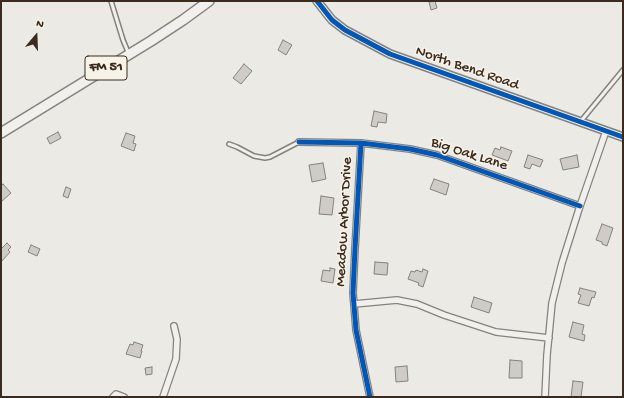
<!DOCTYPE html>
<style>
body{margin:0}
#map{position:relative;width:624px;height:398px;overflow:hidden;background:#eceae4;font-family:"Gochi Hand",sans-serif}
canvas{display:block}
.frame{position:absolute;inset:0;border:2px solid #3b2a1e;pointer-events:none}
.north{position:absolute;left:16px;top:16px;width:40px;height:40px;-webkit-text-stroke:3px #f7f3e8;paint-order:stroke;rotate:19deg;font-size:11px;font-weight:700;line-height:16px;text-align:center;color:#3b2a1e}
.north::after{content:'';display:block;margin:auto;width:14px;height:18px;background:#3b2a1e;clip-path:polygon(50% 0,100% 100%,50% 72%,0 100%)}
</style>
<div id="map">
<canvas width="624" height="398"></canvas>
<div class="frame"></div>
<div class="north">N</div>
</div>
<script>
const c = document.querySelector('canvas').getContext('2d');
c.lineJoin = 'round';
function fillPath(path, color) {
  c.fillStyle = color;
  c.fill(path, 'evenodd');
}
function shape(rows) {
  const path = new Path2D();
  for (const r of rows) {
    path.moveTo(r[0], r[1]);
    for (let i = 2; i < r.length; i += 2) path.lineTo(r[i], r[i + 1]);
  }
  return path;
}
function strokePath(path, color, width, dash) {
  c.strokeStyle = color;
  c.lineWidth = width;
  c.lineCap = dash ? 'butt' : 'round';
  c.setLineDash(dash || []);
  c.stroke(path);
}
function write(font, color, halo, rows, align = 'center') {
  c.font = font + ' "Gochi Hand",sans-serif';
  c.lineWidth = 3;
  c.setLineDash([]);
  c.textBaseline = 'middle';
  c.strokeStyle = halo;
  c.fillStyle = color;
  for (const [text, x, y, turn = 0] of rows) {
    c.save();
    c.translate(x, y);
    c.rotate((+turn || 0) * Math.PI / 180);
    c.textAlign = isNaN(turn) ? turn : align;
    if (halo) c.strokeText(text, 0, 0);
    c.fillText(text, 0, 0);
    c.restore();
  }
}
const building = shape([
 [435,1,437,8,431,10,429,2,435,1],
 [283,40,292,45,286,55,278,50,283,40],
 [244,64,252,71,241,84,233,78,244,64],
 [374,111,387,114,386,123,378,122,377,127,371,126,374,111],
 [58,132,61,138,50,144,47,138,58,132],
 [126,133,135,136,133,143,136,144,134,151,121,146,126,133],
 [501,147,512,151,508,161,492,155,495,148,500,150,501,147],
 [528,155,543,160,540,167,532,164,530,169,524,167,528,155],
 [577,155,579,167,563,170,560,159,577,155],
 [323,163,326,179,312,182,309,165,323,163],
 [434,179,449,184,446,195,430,189,434,179],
 [3,184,11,193,1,202,1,186,3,184],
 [66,187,71,189,68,198,63,196,66,187],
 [321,196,334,198,332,215,319,214,321,196],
 [602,224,613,228,607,246,602,244,602,242,596,240,602,224],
 [7,243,11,247,8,250,10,252,1,262,1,249,7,243],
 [31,245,40,249,37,256,28,252,31,245],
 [375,262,388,263,387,275,374,274,375,262],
 [330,268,335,269,333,283,321,281,323,270,330,271,330,268],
 [423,269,428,271,423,287,418,285,419,283,408,279,411,271,415,272,416,270,422,272,423,269],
 [580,288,596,292,594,298,592,297,589,306,578,303,581,295,578,294,580,288],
 [474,297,492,303,489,313,471,307,474,297],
 [573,322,584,325,582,334,585,335,584,341,569,337,573,322],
 [134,342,143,345,141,351,142,351,140,358,126,354,130,344,133,345,134,342],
 [510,360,522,361,522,378,509,378,510,360],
 [407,366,408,381,396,382,395,367,407,366],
 [152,367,152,374,146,375,145,368,152,367],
 [573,381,583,382,581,397,571,397,573,381]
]);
fillPath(building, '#cfccc7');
strokePath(building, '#86827c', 1);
const service = shape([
 [111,1,123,40,128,52],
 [581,121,623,70],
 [229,144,237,147,254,156,265,158,270,157,299,142]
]);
const minor = shape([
 [299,142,361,143,410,149,437,155,580,206],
 [361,143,355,249,353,293,356,330,370,397],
 [354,304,397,300,417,304,444,315,496,332,549,338],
 [113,397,116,394,124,397],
 [163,397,176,359,177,339,174,326],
 [545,397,547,355,552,303,562,263,579,209,606,131]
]);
const tertiary = shape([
 [317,1,332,20,345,30,390,54,623,137]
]);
const primary = shape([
 [1,133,151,41,183,20,209,1]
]);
strokePath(service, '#86827c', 6);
strokePath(minor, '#86827c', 8);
strokePath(tertiary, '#86827c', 10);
strokePath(primary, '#86827c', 12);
strokePath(service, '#f1f0ec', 3);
strokePath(minor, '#f1f0ec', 5.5);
strokePath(tertiary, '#f1f0ec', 7);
strokePath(primary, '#f1f0ec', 9);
strokePath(shape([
 [317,1,332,20,345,30,390,54,623,137],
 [299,142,361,143,410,149,437,155,580,206],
 [361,143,355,249,353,293,356,330,370,397]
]), '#0057b8', 5);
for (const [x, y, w] of [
 [106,68,42]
]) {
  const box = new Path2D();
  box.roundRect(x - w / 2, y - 12, w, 24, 3);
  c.fillStyle = '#f7f3e8';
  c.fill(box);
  strokePath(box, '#3b2a1e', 1);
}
write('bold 14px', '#3b2a1e', null, [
 ["FM 51",106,68]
]);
write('15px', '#3b2a1e', '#f7f3e8', [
 ["North Bend Road",467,69,19],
 ["Big Oak Lane",469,155,18],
 ["Meadow Arbor Drive",345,222,-87]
]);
</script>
